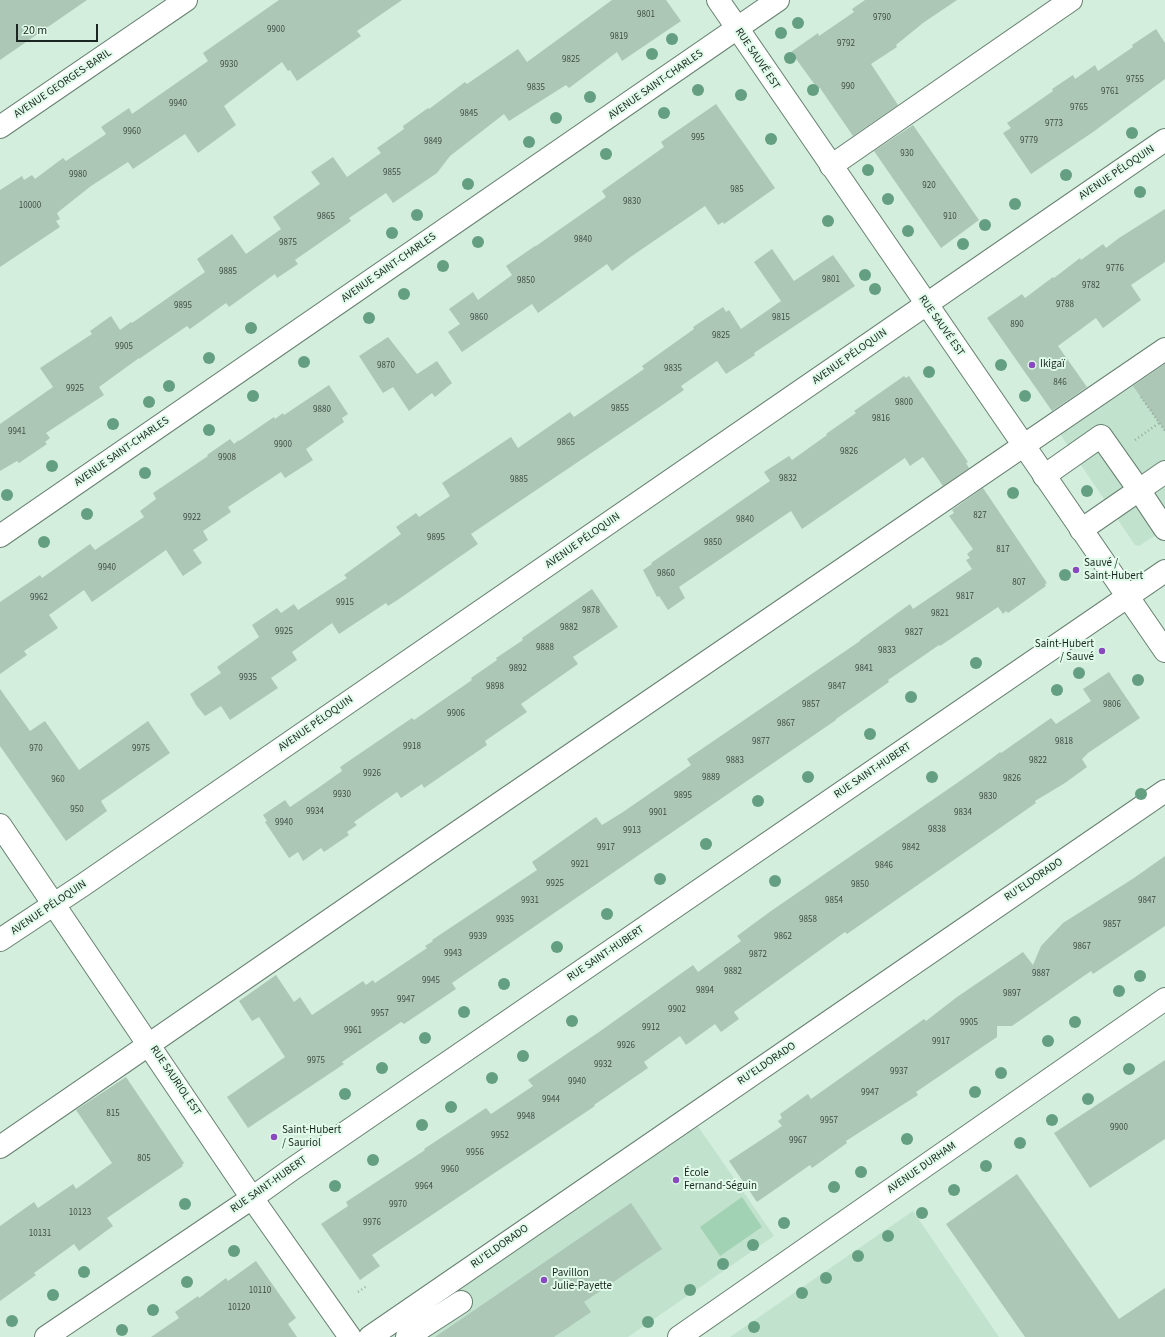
<!DOCTYPE html>
<meta charset="utf-8">
<style>
body{margin:0}
#map{position:relative;width:1165px;height:1337px;overflow:hidden;background:#d3eedc;font-family:"Source Sans 3",sans-serif}
canvas{display:block}
.scale{position:absolute;left:16px;top:24px;width:82px;height:18px;box-sizing:border-box;border:2px solid #1c2620;border-top:0;padding-left:5px;font-size:12px;line-height:14px;white-space:nowrap;color:#1c2620;-webkit-text-stroke:3px #e0fbea;paint-order:stroke}
</style>
<div id="map">
<canvas width="1165" height="1337"></canvas>
<div class="scale">20 m</div>
</div>
<script>
const c = document.querySelector('canvas').getContext('2d');
c.lineJoin = 'round';
function fillPath(path, color) {
  c.fillStyle = color;
  c.fill(path, 'evenodd');
}
function shape(rows) {
  const path = new Path2D();
  for (const r of rows) {
    path.moveTo(r[0], r[1]);
    for (let i = 2; i < r.length; i += 2) path.lineTo(r[i], r[i + 1]);
  }
  return path;
}
function strokePath(path, color, width, dash) {
  c.strokeStyle = color;
  c.lineWidth = width;
  c.lineCap = dash ? 'butt' : 'round';
  c.setLineDash(dash || []);
  c.stroke(path);
}
function write(font, color, halo, rows, align = 'center') {
  c.font = font + ' "Source Sans 3",sans-serif';
  c.lineWidth = 4;
  c.setLineDash([]);
  c.textBaseline = 'middle';
  c.strokeStyle = halo;
  c.fillStyle = color;
  for (const [text, x, y, turn = 0] of rows) {
    c.save();
    c.translate(x, y);
    c.rotate((+turn || 0) * Math.PI / 180);
    c.textAlign = isNaN(turn) ? turn : align;
    if (halo) c.strokeText(text, 0, 0);
    c.fillText(text, 0, 0);
    c.restore();
  }
}
fillPath(shape([
 [1165,362,1165,529,1139,546,1135,545,1060,434],
 [697,1125,774,1236,628,1337,392,1337,391,1336],
 [913,1211,999,1337,730,1337,807,1284]
]), '#c1e2cc');
fillPath(shape([
 [742,1197,762,1227,720,1256,700,1227]
]), '#a2d2b4');
fillPath(shape([
 [0,0,87,0,0,60],
 [279,0,402,0,357,31,361,36,297,81,290,70,288,71,282,62,224,106,236,125,198,153,185,134,133,169,128,162,91,186,57,213,60,219,56,221,60,227,0,267,0,190,22,176,24,180,32,175,35,179,63,158,66,161,106,134,101,127,129,108,132,114,208,61,203,53],
 [612,0,666,0,681,21,622,61,617,52,569,88,566,85,509,121,504,114,450,156,437,173,393,203,386,193,349,218,351,221,295,260,298,264,277,278,275,274,229,307,226,303,190,329,187,326,139,359,139,358,99,387,104,395,46,433,50,438,45,442,47,444,19,463,17,461,0,471,0,424,53,387,40,368,92,334,90,331,111,316,120,330,131,322,132,323,205,272,197,259,232,234,246,254,281,229,273,217,320,184,311,172,333,157,347,177,381,153,377,148,404,129,403,126,428,108,429,109,465,82,467,84,518,49,527,62],
 [865,0,957,0,923,23,896,45,897,47,871,64,898,105,853,136,820,88,818,89,791,52,818,33,819,36,854,12,852,9],
 [1156,29,1165,43,1165,79,1093,132,1031,174,1003,133,1011,128,1007,123,1053,91,1052,89,1073,75,1075,79,1095,65,1098,71,1133,47,1132,45],
 [716,104,775,188,724,224,723,222,718,225,705,206,629,258,612,271,607,264,538,313,532,304,462,352,448,332,460,324,449,309,473,292,478,300,512,275,506,266,535,246,536,246,606,197,602,191,664,147,661,142],
 [913,125,979,220,941,248,874,151],
 [1165,209,1165,262,1131,285,1141,300,1103,328,1096,318,1058,346,1087,387,1052,411,987,318,1022,294,1025,298,1053,277,1054,278,1080,258,1081,260,1103,244,1106,248,1119,238],
 [772,249,794,281,833,255,855,286,754,353,755,355,726,374,717,361,681,386,684,390,658,408,471,534,478,544,399,599,388,606,386,603,339,634,332,623,292,652,297,660,271,678,278,688,230,720,221,706,205,716,196,705,190,694,221,673,217,667,259,637,252,625,277,608,281,613,294,604,298,610,347,578,344,575,401,534,396,527,416,513,419,517,450,496,442,483,511,437,518,448,570,412,574,417,644,369,642,366,694,329,693,327,723,307,726,312,729,310,741,329,781,301,754,262],
 [388,337,417,374,437,361,452,383,435,397,432,393,409,411,393,387,383,393,359,356],
 [1165,364,1165,431,1133,386],
 [904,376,906,378,909,376,968,462,966,463,969,468,943,486,923,457,910,466,905,458,802,529,791,511,679,587,685,598,668,610,659,596,657,597,643,570,652,564,651,563,770,481,764,472,789,456,792,460,827,435,826,434,856,413,854,411],
 [329,385,348,414,342,418,344,422,306,449,313,460,285,478,281,472,228,507,231,512,203,531,208,540,193,550,202,563,183,576,166,550,92,602,84,590,49,615,58,628,24,651,27,655,0,674,0,602,40,575,42,578,90,544,95,550,144,517,140,511,156,499,153,493,208,456,207,455,230,439,234,444,239,440,239,441,274,417,275,419,283,413,284,415],
 [983,488,1047,583,1045,584,1046,586,1008,613,1006,611,1003,614,998,607,940,646,939,645,913,663,888,680,889,682,836,719,836,720,452,983,456,989,404,1024,401,1022,342,1062,344,1064,248,1128,227,1097,285,1057,259,1017,252,1021,239,1001,276,975,294,1002,300,997,312,1015,363,981,366,985,373,980,375,983,427,948,425,946,433,941,432,940,537,870,532,862,596,817,602,825,623,812,691,765,687,759,860,641,860,640,910,604,913,609,972,569,966,560,970,558,967,554,973,549,949,516,954,513,952,510],
 [592,589,618,627,573,657,578,664,521,704,527,712,485,741,487,745,424,788,422,784,401,798,397,792,354,822,357,825,347,832,349,835,324,852,321,848,303,861,298,852,289,858,265,822,267,821,263,815,285,800,290,807,318,788,342,771,340,767,412,718,414,720,472,680,471,678,497,660,496,658,523,640,522,638],
 [1109,672,1140,718,1088,753,1082,759,1087,767,1065,783,1035,801,1036,803,847,934,845,932,734,1012,739,1019,721,1032,715,1024,686,1045,680,1036,644,1062,648,1068,594,1105,595,1106,484,1180,372,1255,380,1266,360,1280,321,1224,348,1206,346,1202,425,1150,424,1149,486,1108,491,1114,533,1086,528,1080,599,1032,693,965,698,972,741,941,737,936,771,911,957,783,991,759,1000,752,1001,753,1051,718,1056,724,1091,701,1083,689],
 [0,689,30,731,45,721,79,770,148,721,170,753,101,801,107,811,66,841,0,746],
 [1165,856,1165,926,1093,974,1091,971,1012,1026,997,1026,997,1037,916,1092,918,1095,846,1141,847,1143,812,1168,810,1165,757,1202,729,1161,782,1126,778,1121,782,1118,780,1114,808,1094,811,1099,924,1019,926,1021,957,997,1023,952,1033,965,1041,946,1063,923,1134,878],
 [1165,1060,1165,1139,1090,1188,1054,1133],
 [126,1077,184,1163,182,1165,183,1166,107,1218,113,1226,79,1251,74,1244,34,1273,36,1275,0,1301,0,1226,34,1202,38,1208,73,1184,76,1189,112,1163,76,1110],
 [1017,1174,1119,1319,1165,1288,1165,1337,1025,1337,946,1224],
 [631,1203,662,1249,584,1302,591,1312,554,1337,435,1337],
 [256,1261,296,1318,288,1324,297,1337,151,1337,179,1318,175,1312,198,1296,199,1298,226,1278,228,1281]
]), '#adc7b6');
const minor = shape([
 [0,127,186,0],
 [831,166,1071,0],
 [1165,472,1139,490,1165,529],
 [1044,476,1101,436,1139,490,1081,530],
 [0,536,778,0],
 [0,825,252,1198,350,1337],
 [0,940,83,885,1165,140],
 [0,1147,427,853,1165,349],
 [370,1337,1165,791],
 [407,1337,461,1302],
 [679,1337,1165,999]
]);
const major = shape([
 [718,0,1165,651],
 [46,1337,252,1198,291,1170,1165,571]
]);
strokePath(minor, '#688071', 24);
strokePath(major, '#688071', 24);
strokePath(shape([
 [1141,397,1165,431],
 [1135,440,1159,423],
 [358,1292,367,1286]
]), '#96ab9d', 2.5, [1, 3]);
strokePath(minor, '#fff', 22);
strokePath(major, '#fff', 22);
c.fillStyle = '#649f82';
for (const [x, y] of [
 [798,23],
 [781,33],
 [672,39],
 [652,54],
 [790,58],
 [698,90],
 [813,90],
 [741,95],
 [590,97],
 [664,113],
 [556,118],
 [1132,133],
 [771,139],
 [529,142],
 [606,154],
 [868,170],
 [1066,175],
 [468,184],
 [1140,192],
 [888,199],
 [1015,204],
 [417,215],
 [828,221],
 [985,225],
 [908,231],
 [392,233],
 [478,242],
 [963,244],
 [443,266],
 [865,275],
 [875,289],
 [404,294],
 [369,318],
 [251,328],
 [209,358],
 [304,362],
 [1001,365],
 [929,372],
 [169,386],
 [253,396],
 [1025,396],
 [149,402],
 [113,424],
 [209,430],
 [52,466],
 [145,473],
 [1087,491],
 [1013,493],
 [7,495],
 [87,514],
 [44,542],
 [1065,575],
 [976,663],
 [1079,673],
 [1138,680],
 [1057,690],
 [911,697],
 [870,734],
 [808,777],
 [932,777],
 [1141,794],
 [758,801],
 [706,844],
 [660,879],
 [775,881],
 [607,914],
 [557,947],
 [1140,976],
 [504,984],
 [1119,991],
 [464,1012],
 [572,1021],
 [1075,1022],
 [425,1038],
 [1048,1041],
 [523,1056],
 [382,1068],
 [1129,1069],
 [1001,1073],
 [492,1078],
 [975,1092],
 [345,1094],
 [1088,1099],
 [451,1107],
 [1052,1120],
 [422,1125],
 [907,1139],
 [1020,1143],
 [373,1160],
 [986,1166],
 [861,1172],
 [335,1186],
 [834,1187],
 [954,1190],
 [185,1204],
 [922,1213],
 [784,1223],
 [888,1236],
 [753,1245],
 [234,1251],
 [858,1256],
 [723,1264],
 [84,1272],
 [826,1278],
 [187,1282],
 [690,1290],
 [802,1293],
 [53,1295],
 [153,1310],
 [12,1321],
 [648,1322],
 [754,1327],
 [122,1330]
]) {
  c.beginPath();
  c.arc(x, y, 6, 0, 2 * Math.PI);
  c.fill();
}
for (const [x, y, r, color] of [
 [1032,365,4,"#8a49be"],
 [1076,570,4,"#8a49be"],
 [1102,651,4,"#8a49be"],
 [274,1137,4,"#8a49be"],
 [676,1180,4,"#8a49be"],
 [544,1280,4,"#8a49be"]
]) {
  const dot = new Path2D();
  dot.arc(x, y, r, 0, 2 * Math.PI);
  c.fillStyle = color;
  c.fill(dot);
  strokePath(dot, '#e0fbea', 1.5);
}
write('9px', '#404e46', null, [
 ["9801",646,15],
 ["9790",882,18],
 ["9900",276,30],
 ["9819",619,37],
 ["9792",846,44],
 ["9825",571,60],
 ["9930",229,65],
 ["9755",1135,80],
 ["990",848,87],
 ["9835",536,88],
 ["9761",1110,92],
 ["9940",178,104],
 ["9765",1079,108],
 ["9845",469,114],
 ["9773",1054,124],
 ["9960",132,132],
 ["995",698,138],
 ["9779",1029,141],
 ["9849",433,142],
 ["930",907,154],
 ["9855",392,173],
 ["9980",78,175],
 ["920",929,186],
 ["985",737,190],
 ["9830",632,202],
 ["10000",30,206],
 ["9865",326,217],
 ["910",950,217],
 ["9840",583,240],
 ["9875",288,243],
 ["9776",1115,269],
 ["9885",228,272],
 ["9801",831,280],
 ["9850",526,281],
 ["9782",1091,286],
 ["9788",1065,305],
 ["9895",183,306],
 ["9860",479,318],
 ["9815",781,318],
 ["890",1017,325],
 ["9825",721,336],
 ["9905",124,347],
 ["9870",386,366],
 ["9835",673,369],
 ["846",1060,383],
 ["9925",75,389],
 ["9800",904,403],
 ["9855",620,409],
 ["9880",322,410],
 ["9816",881,419],
 ["9941",17,432],
 ["9865",566,443],
 ["9900",283,445],
 ["9826",849,452],
 ["9908",227,458],
 ["9832",788,479],
 ["9885",519,480],
 ["827",980,516],
 ["9922",192,518],
 ["9840",745,520],
 ["9895",436,538],
 ["9850",713,543],
 ["817",1003,550],
 ["9940",107,568],
 ["9860",666,574],
 ["807",1019,583],
 ["9817",965,597],
 ["9962",39,598],
 ["9915",345,603],
 ["9878",591,611],
 ["9821",940,614],
 ["9882",569,628],
 ["9925",284,632],
 ["9827",914,633],
 ["9888",545,648],
 ["9833",887,651],
 ["9892",518,669],
 ["9841",864,669],
 ["9935",248,678],
 ["9898",495,687],
 ["9847",837,687],
 ["9857",811,705],
 ["9806",1112,705],
 ["9906",456,714],
 ["9867",786,724],
 ["9877",761,742],
 ["9818",1064,742],
 ["9918",412,747],
 ["970",36,749],
 ["9975",141,749],
 ["9883",735,761],
 ["9822",1038,761],
 ["9926",372,774],
 ["9889",711,778],
 ["9826",1012,779],
 ["960",58,780],
 ["9930",342,795],
 ["9895",683,796],
 ["9830",988,797],
 ["950",77,810],
 ["9934",315,812],
 ["9901",658,813],
 ["9834",963,813],
 ["9940",284,823],
 ["9838",937,830],
 ["9913",632,831],
 ["9917",606,848],
 ["9842",911,848],
 ["9921",580,865],
 ["9846",884,866],
 ["9925",555,884],
 ["9850",860,885],
 ["9931",530,901],
 ["9854",834,901],
 ["9847",1147,901],
 ["9935",505,920],
 ["9858",808,920],
 ["9857",1112,925],
 ["9939",478,937],
 ["9862",783,937],
 ["9867",1082,947],
 ["9943",453,954],
 ["9872",758,955],
 ["9882",733,972],
 ["9887",1041,974],
 ["9945",431,981],
 ["9894",705,991],
 ["9897",1012,994],
 ["9947",406,1000],
 ["9902",677,1010],
 ["9957",380,1014],
 ["9905",969,1023],
 ["9912",651,1028],
 ["9961",353,1031],
 ["9917",941,1042],
 ["9926",626,1046],
 ["9975",316,1061],
 ["9932",603,1065],
 ["9937",899,1072],
 ["9940",577,1082],
 ["9947",870,1093],
 ["9944",551,1100],
 ["815",113,1114],
 ["9948",526,1117],
 ["9957",829,1121],
 ["9900",1119,1128],
 ["9952",500,1136],
 ["9967",798,1141],
 ["9956",475,1153],
 ["805",144,1159],
 ["9960",450,1170],
 ["9964",424,1187],
 ["9970",398,1205],
 ["10123",80,1213],
 ["9976",372,1223],
 ["10131",40,1234],
 ["10110",260,1291],
 ["10120",239,1308]
]);
write('11px', '#1c2620', '#e0fbea', [
 ["RUE SAUVÉ EST",757,59,56],
 ["AVENUE GEORGES-BARIL",63,84,-34],
 ["AVENUE SAINT-CHARLES",656,85,-35],
 ["AVENUE PÉLOQUIN",1117,173,-34],
 ["AVENUE SAINT-CHARLES",389,268,-35],
 ["RUE SAUVÉ EST",941,326,55],
 ["AVENUE PÉLOQUIN",850,357,-35],
 ["AVENUE SAINT-CHARLES",122,452,-35],
 ["AVENUE PÉLOQUIN",583,541,-35],
 ["AVENUE PÉLOQUIN",316,724,-35],
 ["RUE SAINT-HUBERT",873,771,-34],
 ["RU’ELDORADO",1034,880,-34],
 ["AVENUE PÉLOQUIN",49,908,-34],
 ["RUE SAINT-HUBERT",606,954,-34],
 ["RU’ELDORADO",767,1064,-34],
 ["RUE SAURIOL EST",175,1081,56],
 ["AVENUE DURHAM",922,1168,-35],
 ["RUE SAINT-HUBERT",269,1185,-35],
 ["RU’ELDORADO",500,1247,-35]
]);
write('11px', '#1c2620', '#e0fbea', [
 ["Ikigaï",1040,365],
 ["Sauvé /",1084,564],
 ["Saint-Hubert",1084,577],
 ["Saint-Hubert",1094,645,"right"],
 ["/ Sauvé",1094,658,"right"],
 ["Saint-Hubert",282,1131],
 ["/ Sauriol",282,1144],
 ["École",684,1174],
 ["Fernand-Séguin",684,1187],
 ["Pavillon",552,1274],
 ["Julie-Payette",552,1287]
], 'left');
</script>
